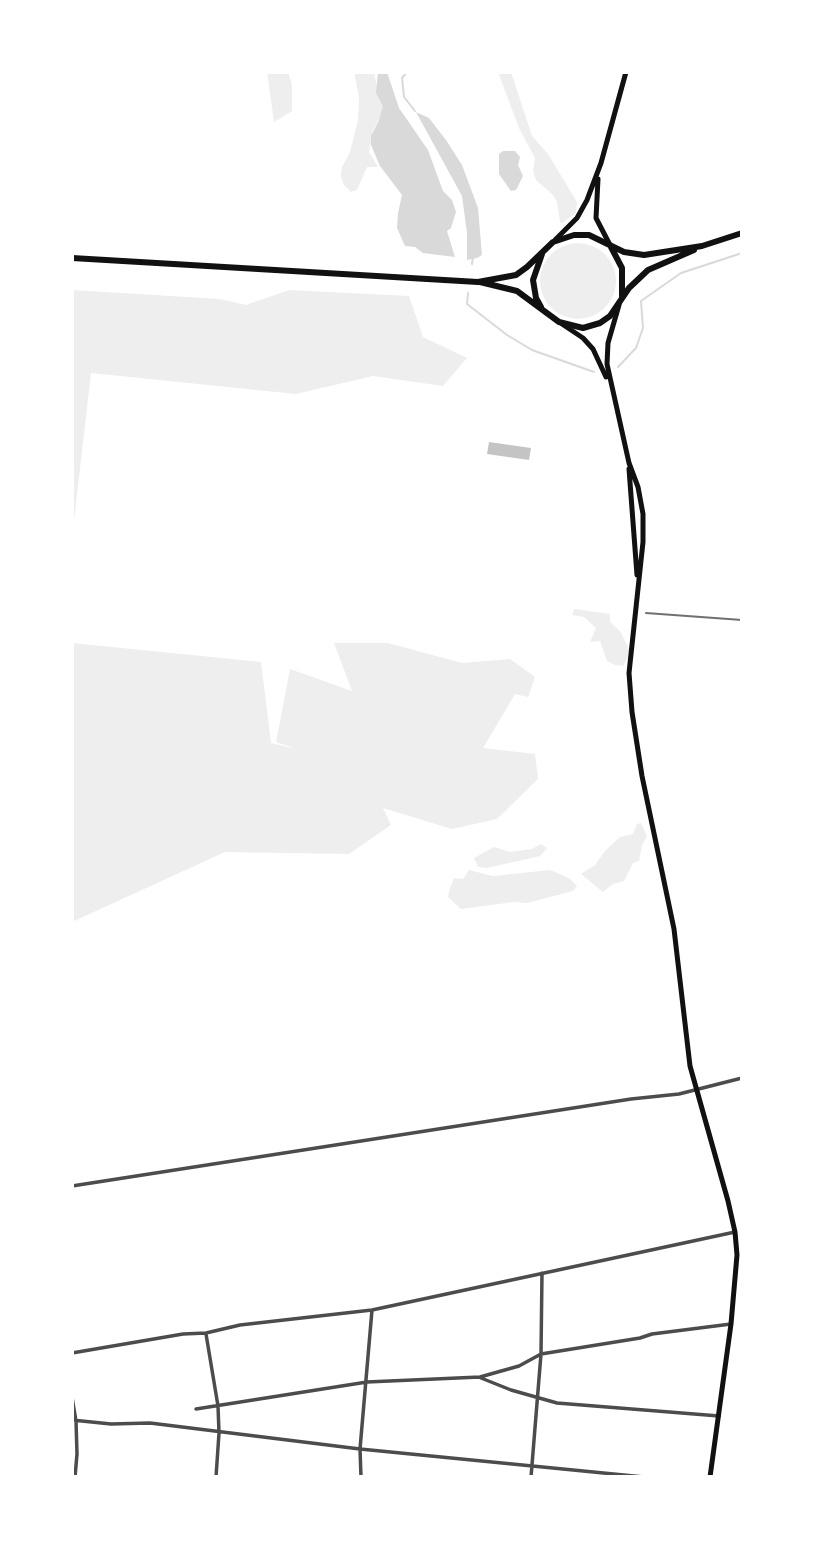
<!DOCTYPE html>
<style>
body{margin:0}
#map{position:relative;width:814px;height:1549px;overflow:hidden;background:#fff;font-family:"PT Sans Narrow",sans-serif}
canvas{display:block}
.frame{position:absolute;inset:0;border:74px solid #fff;pointer-events:none}
</style>
<div id="map">
<canvas width="814" height="1549"></canvas>
<div class="frame"></div>
</div>
<script>
const c = document.querySelector('canvas').getContext('2d');
c.lineJoin = 'round';
function fillPath(path, color) {
  c.fillStyle = color;
  c.fill(path, 'evenodd');
}
function shape(rows) {
  const path = new Path2D();
  for (const r of rows) {
    if (r.length === 3) {
      path.moveTo(r[0] + r[2], r[1]);
      path.arc(r[0], r[1], r[2], 0, 2 * Math.PI);
      continue;
    }
    path.moveTo(r[0], r[1]);
    for (let i = 2; i < r.length; i += 2) path.lineTo(r[i], r[i + 1]);
  }
  return path;
}
function strokePath(path, color, width, dash) {
  c.strokeStyle = color;
  c.lineWidth = width;
  c.lineCap = dash ? 'butt' : 'round';
  c.setLineDash(dash || []);
  c.stroke(path);
}
fillPath(shape([
 [267,72,288,72,292,85,292,111,274,122],
 [354,72,374,72,378,91,386,106,373,130,369,152,378,167,367,167,357,190,351,192,344,185,341,176,342,167,350,152,358,120,359,97],
 [498,72,511,72,532,136,548,154,577,202,576,213,562,223,560,222,557,202,553,195,536,180,533,171,535,158,519,128],
 [578,281,38],
 [72,290,220,299,246,305,289,290,409,296,423,337,467,358,443,386,373,376,296,394,91,373,72,538],
 [574,609,610,614,610,622,620,631,629,649,628,657,623,666,615,665,607,661,600,641,590,642,596,628,584,617,572,615],
 [72,643,261,662,271,743,296,749,276,742,290,669,352,691,334,643,388,643,462,663,510,659,535,677,528,697,515,694,483,748,535,754,538,779,497,819,452,829,383,808,391,825,349,854,225,852,72,922],
 [641,823,647,836,642,845,639,861,633,863,624,881,613,884,603,892,581,874,595,865,605,851,620,837,633,834,637,824],
 [541,844,547,848,540,856,487,868,478,867,474,858,494,847,510,852,532,849],
 [469,870,493,876,550,870,569,878,577,886,573,891,527,903,514,902,461,909,448,897,450,888,454,878,463,879]
]), '#eee');
fillPath(shape([
 [378,72,387,72,399,108,428,150,443,191,452,200,456,212,451,228,447,231,455,257,423,253,415,247,405,246,397,228,398,213,402,195,380,166,371,145,371,136,379,120,383,106,376,93],
 [416,112,429,118,446,140,462,165,478,208,482,255,477,258,467,260,467,233,462,196],
 [503,151,515,151,520,157,518,165,523,176,516,190,511,191,499,174,499,154]
]), '#d9d9d9');
strokePath(shape([
 [407,72,402,78,404,97,415,111],
 [472,264,473,257],
 [468,293,467,304,507,335,532,350,594,372],
 [618,367,636,348,643,328,641,301,681,273,742,253]
]), '#d9d9d9', 2);
fillPath(shape([
 [489,442,531,448,529,460,487,454]
]), '#c4c4c4');
strokePath(shape([
 [72,1186,631,1099,679,1094,742,1078],
 [206,1334,218,1406,219,1433,216,1477],
 [72,1353,183,1334,206,1333,240,1325,372,1310,735,1232],
 [481,1378,511,1390,557,1403,719,1416],
 [72,1397,76,1421,77,1454,75,1477],
 [196,1409,367,1382,480,1377,519,1366,541,1354,640,1338,652,1334,731,1324],
 [72,1420,111,1424,150,1423,360,1449,644,1477],
 [361,1477,360,1449,372,1310],
 [531,1477,541,1354,542,1273]
]), '#4c4c4c', 3.5);
strokePath(shape([
 [598,179,596,218,610,245],
 [555,240,577,218,587,200,601,163,626,72],
 [619,305,608,343,607,364,629,463,638,487,643,514,643,542,629,673,632,712,642,776,674,929,690,1066,728,1201,735,1232,737,1255,731,1324,710,1477],
 [562,324,583,338,593,349,606,377],
 [629,469,637,575]
]), '#111', 5);
strokePath(shape([
 [611,247,622,268,622,296],
 [72,258,478,282,516,275,527,267,553,242,574,235,589,235,624,252,644,255,702,246,742,233],
 [480,282,517,291,559,322,583,328,600,323,610,316,629,288,648,270,694,250],
 [541,307,536,298,533,280,542,254]
]), '#111', 6);
strokePath(shape([
 [646,613,742,620]
]), '#707070', 2);
</script>
